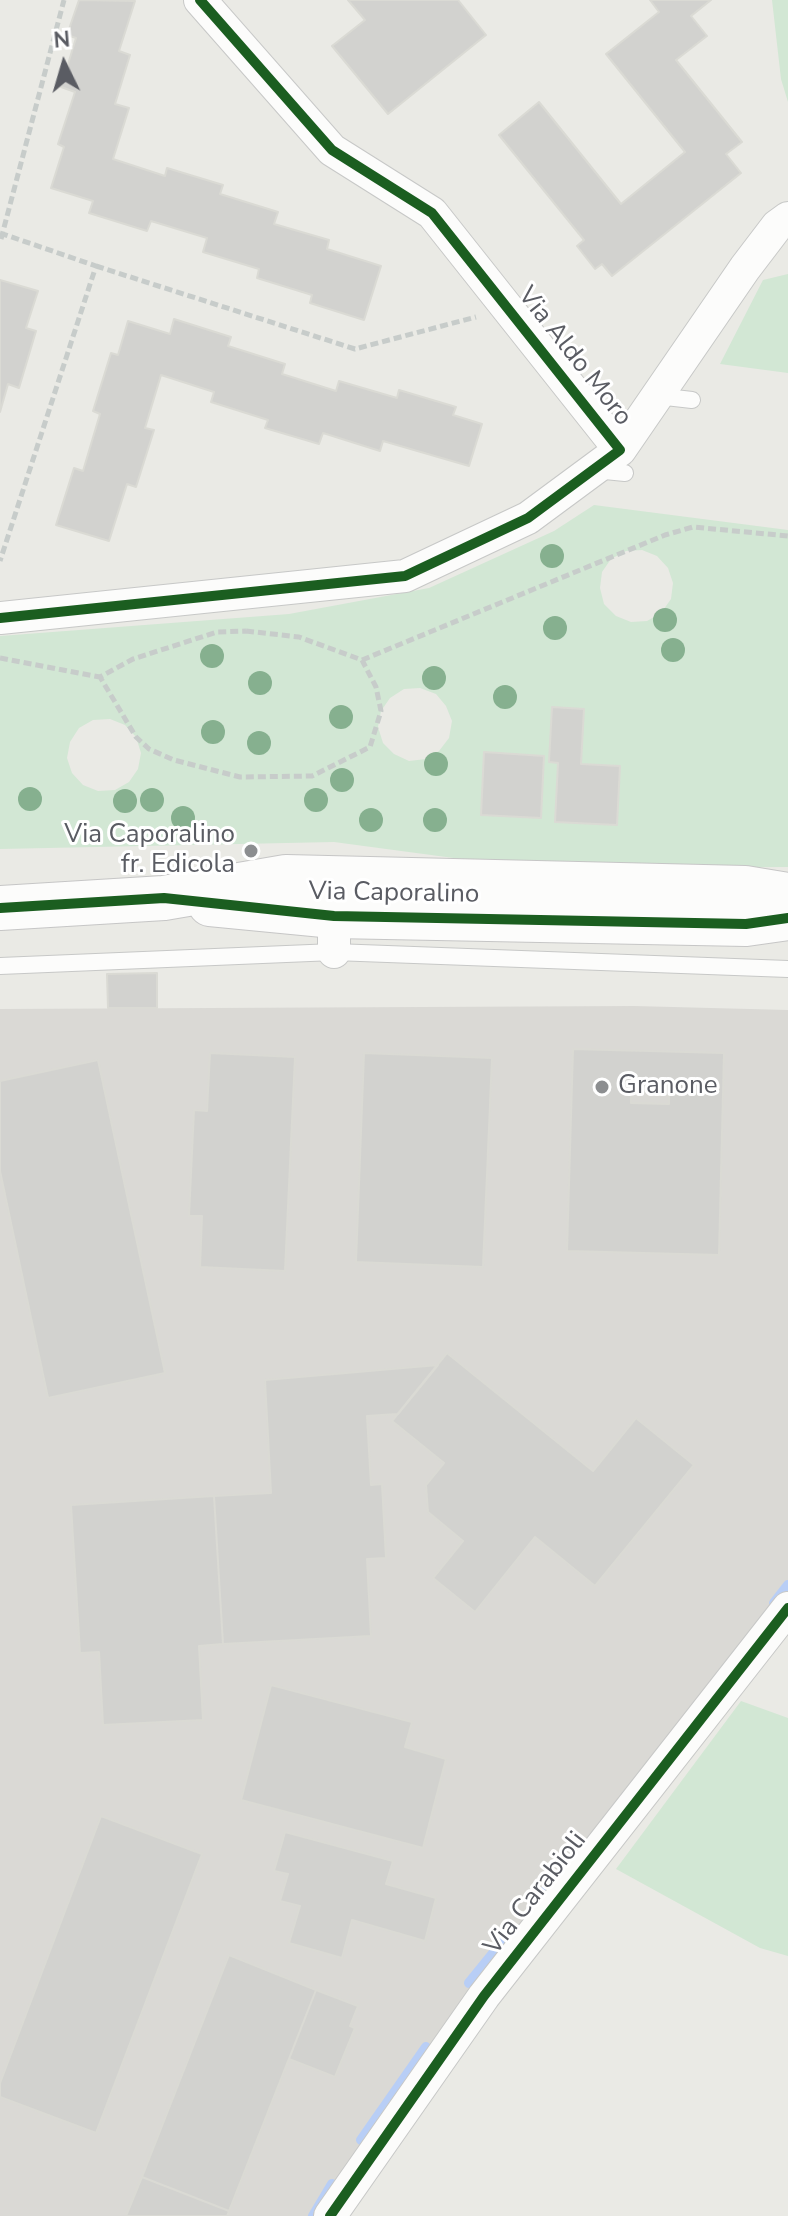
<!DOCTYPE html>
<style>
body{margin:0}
#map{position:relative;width:788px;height:2216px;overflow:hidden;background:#eaeae5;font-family:"Nunito Sans",sans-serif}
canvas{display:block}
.north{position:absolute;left:24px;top:24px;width:80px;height:80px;-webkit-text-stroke:6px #fff;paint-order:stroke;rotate:355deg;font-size:22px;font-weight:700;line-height:32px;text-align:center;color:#5a5c63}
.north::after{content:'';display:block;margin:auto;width:28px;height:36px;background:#5a5c63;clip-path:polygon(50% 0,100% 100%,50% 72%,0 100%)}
</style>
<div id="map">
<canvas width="788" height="2216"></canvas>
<div class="north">N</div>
</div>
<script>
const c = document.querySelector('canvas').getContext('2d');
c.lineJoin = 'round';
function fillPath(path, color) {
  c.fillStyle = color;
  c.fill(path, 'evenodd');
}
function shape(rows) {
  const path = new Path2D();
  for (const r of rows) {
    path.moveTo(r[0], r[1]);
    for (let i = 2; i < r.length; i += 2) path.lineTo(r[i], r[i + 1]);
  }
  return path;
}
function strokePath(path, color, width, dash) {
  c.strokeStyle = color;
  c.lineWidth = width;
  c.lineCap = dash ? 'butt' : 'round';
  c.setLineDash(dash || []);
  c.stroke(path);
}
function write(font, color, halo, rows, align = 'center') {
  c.font = font + ' "Nunito Sans",sans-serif';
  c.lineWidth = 6;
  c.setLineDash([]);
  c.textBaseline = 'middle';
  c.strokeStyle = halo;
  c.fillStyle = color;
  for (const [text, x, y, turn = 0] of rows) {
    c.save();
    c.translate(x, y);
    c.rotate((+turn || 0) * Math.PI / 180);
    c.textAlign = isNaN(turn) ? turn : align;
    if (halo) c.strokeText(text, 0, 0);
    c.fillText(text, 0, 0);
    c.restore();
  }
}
fillPath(shape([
 [634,1006,788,1010,788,1601,317,2216,0,2216,0,1009]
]), '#dad9d5');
fillPath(shape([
 [772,0,788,0,788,102,781,79],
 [788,274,788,373,720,364,763,280],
 [594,505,788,530,788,867,631,868,461,859,334,842,0,849,0,636,289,614,429,588,554,531],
 [642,550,657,556,668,568,673,583,671,599,661,613,647,621,631,622,616,616,604,604,600,588,602,572,611,559,626,551],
 [420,688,436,694,446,706,452,721,449,738,439,751,426,759,409,761,394,754,383,743,378,727,381,711,390,698,404,689],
 [110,719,125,725,136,737,141,753,138,769,129,782,115,790,98,791,83,785,72,773,67,758,70,742,79,728,93,720],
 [741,1701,788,1718,788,1956,760,1948,616,1869]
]), '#d2e7d4');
strokePath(shape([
 [774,1603,788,1585],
 [537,1901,557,1876],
 [469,1983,508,1935],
 [361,2140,426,2047],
 [313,2216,332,2184]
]), '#b8cef6', 10);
const building = shape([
 [79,0,135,1,119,51,130,55,115,104,129,108,113,159,165,176,167,168,223,185,220,194,278,212,274,224,329,240,327,249,381,266,364,320,310,303,312,295,257,278,259,269,203,252,207,238,151,221,147,231,89,213,93,201,51,188,64,147,58,144,75,92,61,87,76,38,67,35,79,0],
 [348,0,458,0,486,35,388,114,332,46,365,20,348,0],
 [650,0,711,0,691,16,707,36,676,60,742,142,726,154,741,173,612,276,602,264,595,269,577,246,584,240,499,135,539,102,621,204,685,152,606,54,659,12,650,0],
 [0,280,38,291,26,328,36,331,19,388,8,384,0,412,0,280],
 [174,319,231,337,228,346,285,364,282,374,336,391,339,381,397,398,399,390,456,407,453,415,482,424,469,466,383,441,380,451,323,433,319,444,265,428,268,420,211,402,214,392,161,375,145,428,154,430,136,487,127,484,109,541,56,525,74,468,83,471,100,414,93,411,111,353,118,355,128,321,170,334,174,319],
 [552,707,584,709,581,764,620,766,617,825,555,822,558,763,549,762,552,707],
 [484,752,544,756,541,818,481,815,484,752],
 [157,973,157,1008,108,1008,107,974,157,973],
 [573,1049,724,1053,719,1255,567,1251,573,1049],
 [631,1086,669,1086,669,1104,631,1103,631,1086],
 [210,1053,295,1057,285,1271,200,1267,202,1216,189,1216,194,1110,207,1111,210,1053],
 [364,1053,492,1058,483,1267,356,1262,364,1053],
 [98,1060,165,1373,48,1398,0,1171,0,1081,98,1060],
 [447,1353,593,1471,636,1418,694,1465,595,1586,535,1537,475,1612,433,1578,463,1541,428,1512,426,1485,444,1463,392,1421,447,1353],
 [438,1365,398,1414,367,1416,371,1485,382,1484,386,1558,367,1559,371,1636,223,1644,214,1496,271,1493,265,1380,438,1365],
 [214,1496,223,1644,199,1646,203,1720,103,1725,99,1652,80,1653,71,1505,214,1496],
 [271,1685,412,1722,405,1747,446,1759,423,1848,241,1800,271,1685],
 [101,1816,202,1854,96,2133,0,2097,0,2083,101,1816],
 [285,1832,393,1861,386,1884,436,1898,425,1941,352,1920,342,1958,289,1943,300,1906,280,1901,288,1874,274,1871,285,1832],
 [229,1955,316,1990,229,2211,142,2177,229,1955],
 [316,1990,358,2006,350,2026,355,2028,335,2077,289,2059,316,1990],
 [142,2177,229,2211,227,2216,126,2216,142,2177]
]);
fillPath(building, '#d2d2cf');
strokePath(building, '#dadad4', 2);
const lane = shape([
 [657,396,692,400],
 [595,470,625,473],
 [0,966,334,952,788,969]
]);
const street = shape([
 [620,450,745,268,777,226,788,218],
 [0,618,405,576,528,518,620,450,432,213,332,150,200,0],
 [334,916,334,952],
 [330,2216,484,1996,788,1608]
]);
const secondary = shape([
 [210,904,334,916,746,924,788,918],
 [0,908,164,898,286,877,745,888,788,895]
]);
strokePath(lane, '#c7c8c7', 18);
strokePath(street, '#c7c8c7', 34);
strokePath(secondary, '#c6c6c6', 46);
strokePath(shape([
 [0,233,96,266,0,561],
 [1,239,64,0],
 [96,266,355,349,476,317],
 [246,631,299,637,362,660,376,687,381,711,370,747,312,776,240,777,174,760,149,749,136,737,100,677,133,659,217,632,246,631],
 [0,658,100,677],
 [362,660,665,535,693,527,788,536]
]), '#c7ccca', 5, [8, 4]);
strokePath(lane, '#fcfcfb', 16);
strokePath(street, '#fcfcfb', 32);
strokePath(secondary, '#fcfcfb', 44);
strokePath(shape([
 [0,618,405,576,528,518,620,450,432,213,332,150,200,0],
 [0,908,164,898,334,916,746,924,788,918],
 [330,2216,484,1996,788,1608]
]), '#1b5e20', 10);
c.fillStyle = '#86b08f';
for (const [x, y] of [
 [552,556],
 [665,620],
 [555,628],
 [673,650],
 [212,656],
 [434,678],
 [260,683],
 [505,697],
 [341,717],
 [213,732],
 [259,743],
 [436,764],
 [342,780],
 [30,799],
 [152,800],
 [316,800],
 [125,801],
 [183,818],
 [371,820],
 [435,820]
]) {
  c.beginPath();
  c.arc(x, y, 12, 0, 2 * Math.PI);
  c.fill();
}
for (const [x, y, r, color] of [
 [251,851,8,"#8c8e90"],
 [602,1087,8,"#8c8e90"]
]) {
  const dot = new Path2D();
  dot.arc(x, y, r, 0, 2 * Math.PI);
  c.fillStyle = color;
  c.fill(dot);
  strokePath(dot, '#fff', 3);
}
write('26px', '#5a5c63', '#fff', [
 ["Via Aldo Moro",574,357,52],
 ["Via Caporalino",394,894,1],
 ["Via Carabioli",536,1894,-52]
]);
write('26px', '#5a5c63', '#fff', [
 ["Via Caporalino",235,836],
 ["fr. Edicola",235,866],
 ["Granone",618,1087,"left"]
], 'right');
</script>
